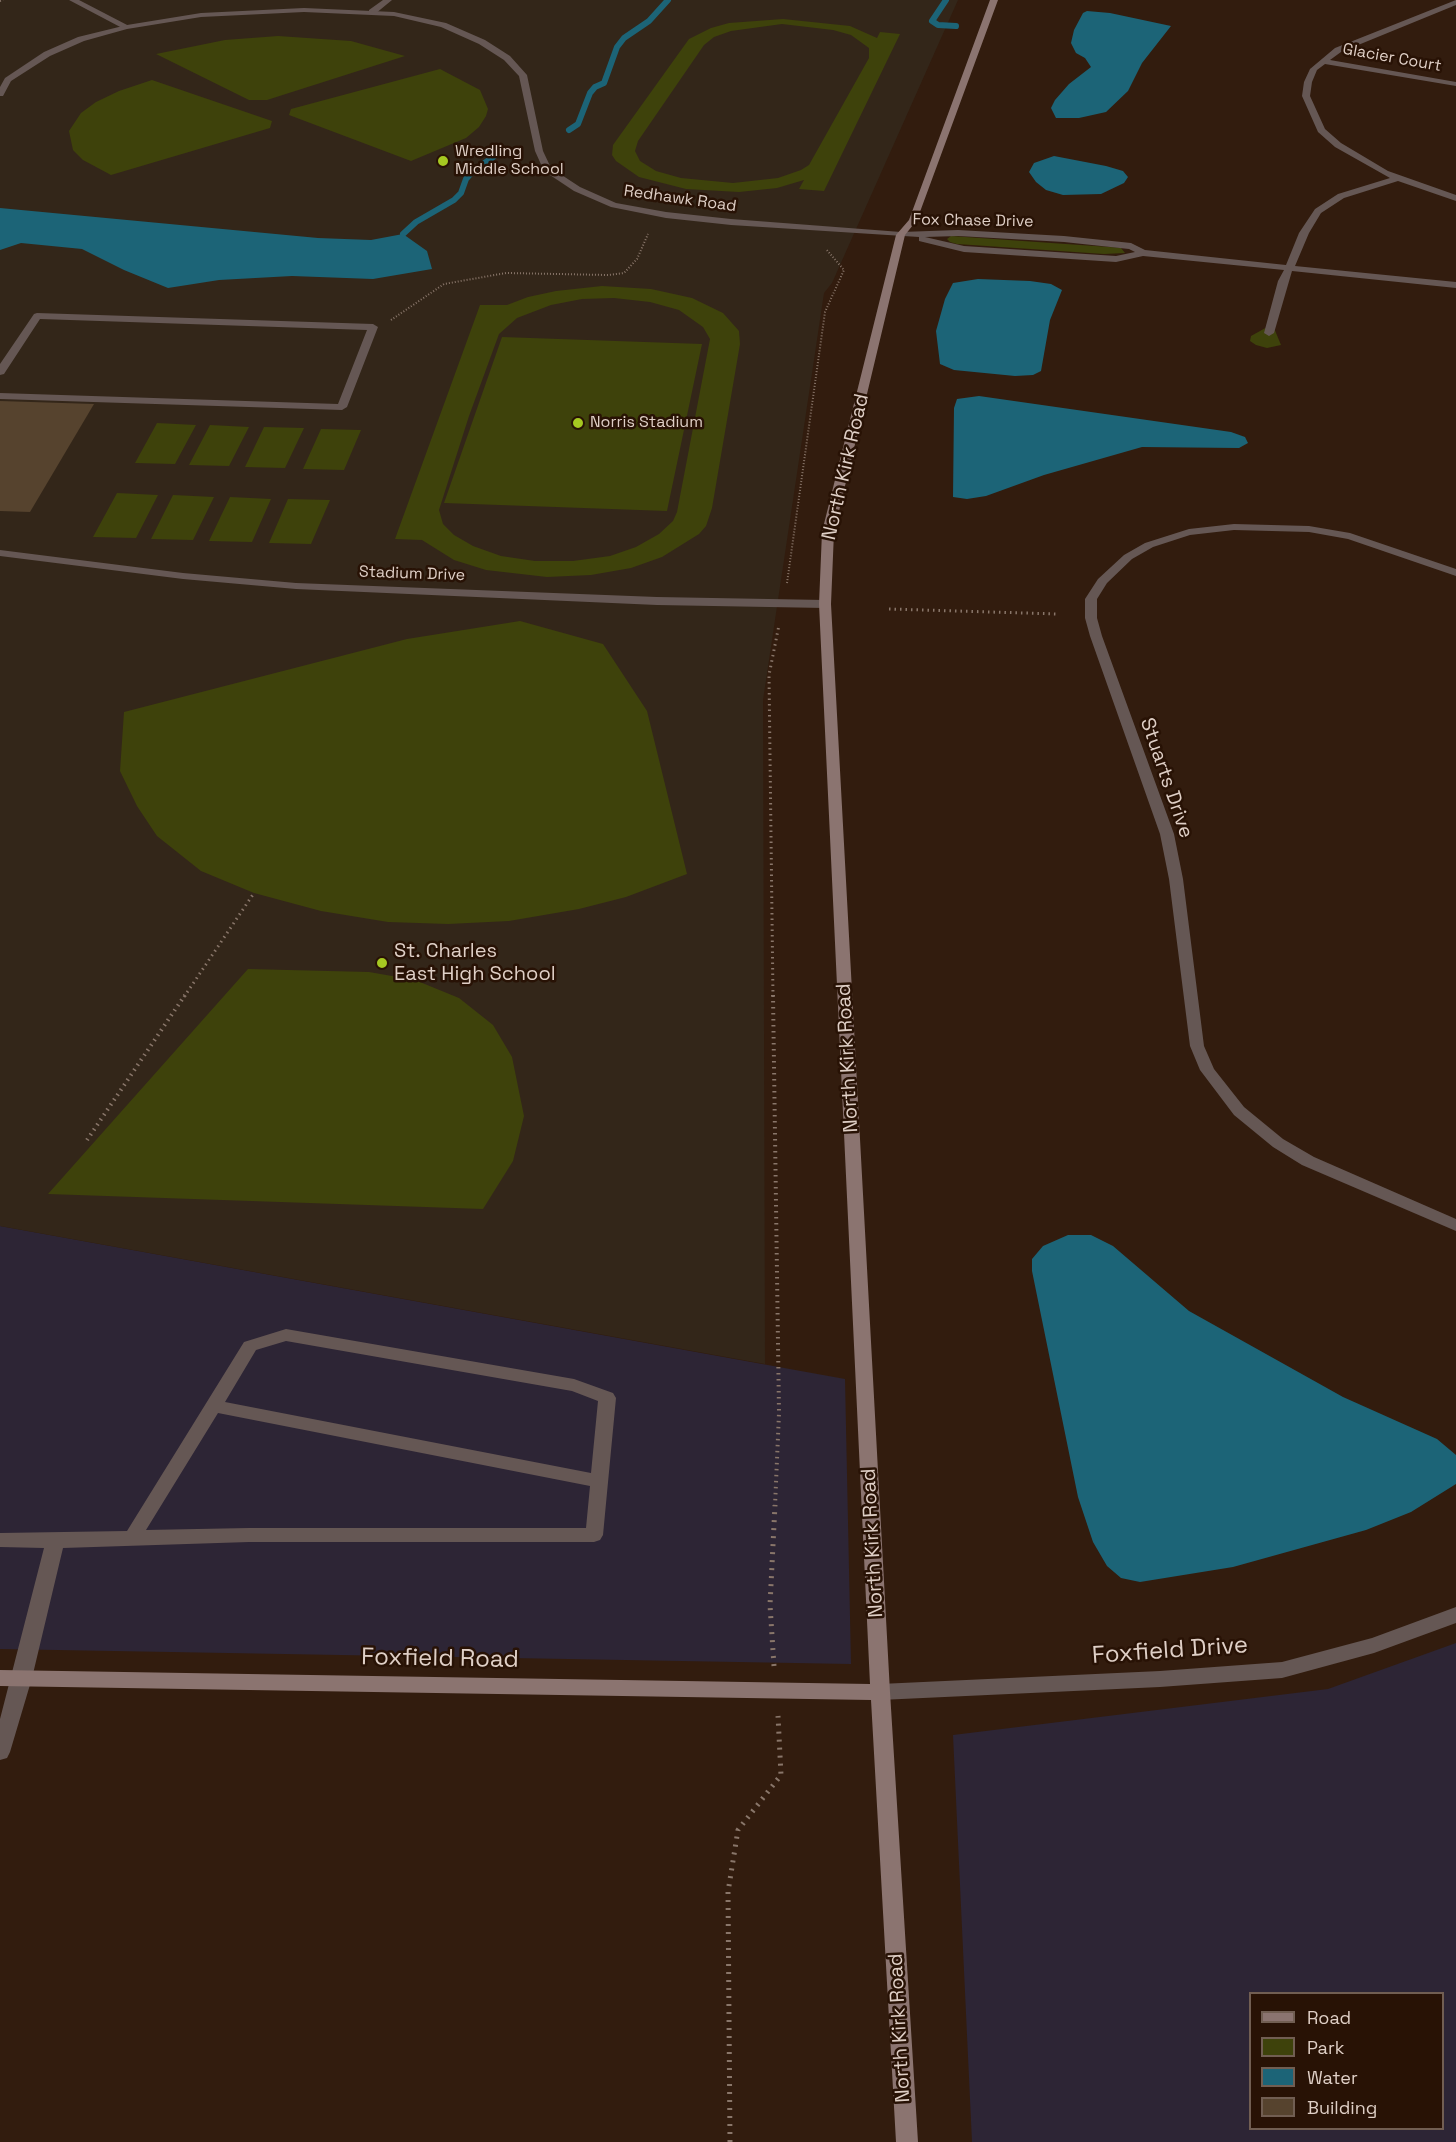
<!DOCTYPE html>
<style>
body{margin:0}
#map{position:relative;width:1456px;height:2142px;overflow:hidden;background:#321c0e;font-family:"Space Grotesk",sans-serif}
canvas{display:block}
.legend{position:absolute;left:1249px;top:1992px;width:195px;height:138px;box-sizing:border-box;background:#281205;border:2px solid #715e52;margin:0;padding:8px 10px;list-style:none;font-size:18px;color:#dfcfc6}
.legend li{display:flex;align-items:center;gap:12px;height:30px}
.legend b{width:30px;border:2px solid #715e52}
</style>
<div id="map">
<canvas width="1456" height="2142"></canvas>
<ul class="legend">
<li><b style="height:8px;background:#8b7470"></b>Road</li>
<li><b style="height:16px;background:#3e420b"></b>Park</li>
<li><b style="height:16px;background:#1c6477"></b>Water</li>
<li><b style="height:16px;background:#56432e"></b>Building</li>
</ul>
</div>
<script>
const c = document.querySelector('canvas').getContext('2d');
c.lineJoin = 'round';
function fillPath(path, color) {
  c.fillStyle = color;
  c.fill(path, 'evenodd');
}
function shape(rows) {
  const path = new Path2D();
  for (const r of rows) {
    path.moveTo(r[0], r[1]);
    for (let i = 2; i < r.length; i += 2) path.lineTo(r[i], r[i + 1]);
  }
  return path;
}
function strokePath(path, color, width, dash) {
  c.strokeStyle = color;
  c.lineWidth = width;
  c.lineCap = dash ? 'butt' : 'round';
  c.setLineDash(dash || []);
  c.stroke(path);
}
function write(font, color, halo, rows, align = 'center') {
  c.font = font + ' "Space Grotesk",sans-serif';
  c.lineWidth = 5;
  c.setLineDash([]);
  c.textBaseline = 'middle';
  c.strokeStyle = halo;
  c.fillStyle = color;
  for (const [text, x, y, turn = 0] of rows) {
    c.save();
    c.translate(x, y);
    c.rotate((+turn || 0) * Math.PI / 180);
    c.textAlign = isNaN(turn) ? turn : align;
    if (halo) c.strokeText(text, 0, 0);
    c.fillText(text, 0, 0);
    c.restore();
  }
}
fillPath(shape([
 [0,1226,845,1379,851,1664,0,1649],
 [1456,1643,1456,2142,972,2142,953,1735,1328,1689],
 [1250,1994,1442,1994,1442,2128,1250,2128]
]), '#2d2535');
fillPath(shape([
 [0,0,958,0,832,283,824,293,763,700,765,1364,0,1226]
]), '#332619');
fillPath(shape([
 [783,19,850,26,877,38,880,32,900,34,824,191,799,189,804,180,777,188,739,192,686,189,639,177,616,161,612,155,613,145,689,39,711,28,729,23],
 [782,24,833,30,851,35,869,48,869,58,809,165,801,170,778,178,733,183,681,178,656,171,640,161,635,151,638,141,704,45,714,37,731,31],
 [278,36,351,41,405,56,267,100,249,100,156,54,225,40],
 [440,69,480,90,488,109,486,116,479,127,466,138,411,161,289,115,291,109],
 [152,80,272,121,270,128,111,175,83,160,73,150,69,131,81,113,96,102,119,91],
 [951,236,1109,247,1121,248,1125,253,1104,254,957,244,950,242,947,239],
 [602,286,651,289,692,298,723,313,739,331,740,344,712,508,706,526,699,534,662,557,631,568,591,575,547,577,486,570,454,560,422,540,395,539,480,305,507,305,528,297,556,291],
 [614,298,650,302,679,310,703,327,710,339,677,512,673,521,659,534,636,547,610,556,573,561,535,561,501,556,473,546,454,535,443,524,439,510,469,416,499,334,517,318,551,305,582,299],
 [1269,326,1274,328,1281,345,1267,348,1256,345,1250,341,1251,336],
 [502,337,702,344,667,511,444,503],
 [157,423,196,425,175,464,135,463],
 [210,425,249,427,229,466,189,465],
 [264,427,304,428,285,468,245,467],
 [321,429,361,430,344,470,303,469],
 [117,493,158,495,136,538,93,537],
 [173,495,214,497,193,540,151,539],
 [230,497,271,499,252,542,209,541],
 [288,499,330,500,311,544,269,543],
 [520,621,603,644,647,711,687,874,626,897,579,909,509,921,448,924,388,922,321,911,254,893,201,871,157,836,137,806,120,771,124,712,407,639],
 [248,969,369,972,415,980,459,998,493,1025,512,1057,524,1116,513,1161,483,1209,48,1194]
]), '#3e420b');
fillPath(shape([
 [1087,11,1110,13,1171,26,1142,63,1128,91,1106,112,1079,118,1056,118,1051,108,1055,100,1069,84,1091,67,1085,58,1076,53,1071,43,1074,30,1083,13],
 [1054,156,1106,166,1123,171,1128,177,1124,183,1101,194,1063,195,1046,190,1036,182,1029,172,1034,163],
 [0,208,318,238,371,240,403,234,427,251,432,269,373,279,292,276,219,280,168,288,124,270,82,249,21,243,0,250],
 [978,279,1030,281,1051,284,1062,290,1050,320,1041,371,1033,375,1015,376,954,370,940,364,936,331,945,299,953,283],
 [979,396,1231,432,1245,437,1248,443,1239,448,1142,447,1044,475,986,496,967,499,953,497,954,408,957,399],
 [1068,1235,1091,1235,1113,1246,1189,1311,1343,1397,1437,1439,1456,1455,1456,1484,1411,1512,1366,1530,1233,1567,1140,1582,1121,1578,1107,1566,1093,1542,1078,1497,1032,1271,1032,1259,1043,1246]
]), '#1c6477');
strokePath(shape([
 [946,0,932,21,938,25,956,26],
 [569,130,578,124,590,93,595,87,604,83,617,47,624,38,649,21,668,0],
 [403,234,416,222,454,200,461,193,466,179,473,171,499,153]
]), '#1c6477', 6);
fillPath(shape([
 [0,401,94,404,30,512,0,511]
]), '#56432e');
strokePath(shape([
 [0,1,3,0],
 [391,320,444,284,506,273,608,275,624,273,637,259,648,234],
 [787,583,825,312,844,270,826,249]
]), '#89766a', 2, [1, 2]);
strokePath(shape([
 [889,609,1058,614],
 [184,997,254,893],
 [773,997,769,675,779,625]
]), '#89766a', 3, [1.5, 4]);
strokePath(shape([
 [773,995,779,1413,775,1506],
 [87,1140,185,995]
]), '#89766a', 4, [1.5, 4.5]);
strokePath(shape([
 [774,1666,770,1605,775,1505],
 [730,2142,728,1892,738,1830,781,1775,778,1716]
]), '#89766a', 5, [2, 6]);
fillPath(shape([
 [69,0,79,0,131,27,124,29,69,0],
 [383,0,392,0,375,14,369,14,369,10,383,0],
 [37,313,373,324,378,327,347,407,342,410,0,399,0,393,338,404,367,330,40,319,4,374,0,375,0,364,34,314,37,313],
 [286,1329,574,1379,613,1393,616,1398,603,1535,600,1540,594,1542,249,1542,63,1548,32,1678,10,1752,7,1758,0,1760,0,1719,44,1548,0,1547,0,1533,127,1531,244,1342,286,1329],
 [286,1341,572,1391,598,1401,591,1473,225,1402,256,1350,286,1341],
 [218,1413,590,1486,586,1528,249,1528,146,1530,218,1413]
]), '#655754');
fillPath(shape([
 [1456,0,1456,5,1341,52,1330,60,1456,82,1456,86,1325,64,1317,70,1312,82,1310,96,1325,129,1341,143,1388,171,1456,195,1456,201,1398,181,1344,198,1321,213,1309,233,1295,266,1456,282,1456,288,1292,271,1274,333,1269,336,1264,333,1278,281,1284,270,1143,256,1116,262,964,252,919,241,919,237,731,225,666,218,611,207,574,191,544,171,535,151,519,76,504,60,479,44,441,27,394,16,304,12,201,17,127,29,84,41,50,56,11,81,3,96,0,96,0,87,5,78,44,52,78,37,127,25,201,13,304,8,394,12,446,23,485,40,510,56,527,75,543,151,551,168,580,187,616,203,666,212,731,219,901,232,958,230,1064,236,1131,243,1145,250,1286,265,1299,233,1315,209,1338,194,1390,178,1335,147,1318,132,1302,96,1304,82,1310,69,1335,48,1456,0],
 [958,236,1064,242,1129,249,1135,252,1116,256,964,246,925,237,958,236],
 [1234,524,1309,526,1350,533,1456,569,1456,576,1348,539,1309,532,1234,530,1190,535,1153,547,1132,559,1107,583,1097,599,1097,618,1102,636,1174,834,1183,879,1204,1046,1214,1069,1244,1107,1283,1139,1314,1157,1456,1219,1456,1231,1302,1165,1273,1147,1234,1115,1200,1070,1190,1046,1169,879,1160,834,1090,636,1085,618,1085,599,1098,579,1124,555,1145,543,1189,529,1234,524],
 [0,550,183,573,296,583,657,597,825,600,831,604,825,608,657,605,296,589,183,579,0,556,0,550],
 [1456,1607,1456,1623,1374,1653,1282,1678,1160,1687,880,1700,873,1698,870,1692,873,1686,880,1684,1160,1671,1282,1662,1372,1638,1456,1607]
]), '#655754');
fillPath(shape([
 [990,0,998,0,917,220,905,235,834,532,831,604,890,1692,918,2142,896,2142,871,1700,0,1686,0,1670,870,1684,819,604,822,532,896,235,909,220,990,0]
]), '#8b7470');
for (const [x, y, r, color] of [
 [443,161,6,"#a6c821"],
 [578,423,6,"#a6c821"],
 [382,963,6,"#a6c821"]
]) {
  const dot = new Path2D();
  dot.arc(x, y, r, 0, 2 * Math.PI);
  c.fillStyle = color;
  c.fill(dot);
  strokePath(dot, '#281205', 2);
}
write('16px', '#dfcfc6', '#281205', [
 ["Glacier Court",1392,58,10],
 ["Redhawk Road",680,199,8],
 ["Fox Chase Drive",973,221,1],
 ["Stadium Drive",412,574,2]
]);
write('16px', '#dfcfc6', '#281205', [
 ["Wredling",455,152],
 ["Middle School",455,170],
 ["Norris Stadium",590,423]
], 'left');
write('20px', '#dfcfc6', '#281205', [
 ["North Kirk Road",846,467,-77],
 ["Stuarts Drive",1166,778,71],
 ["North Kirk Road",848,1058,-93],
 ["North Kirk Road",873,1543,-93],
 ["North Kirk Road",900,2028,-93]
]);
write('20px', '#dfcfc6', '#281205', [
 ["St. Charles",394,952],
 ["East High School",394,975]
], 'left');
write('24px', '#dfcfc6', '#281205', [
 ["Foxfield Drive",1170,1651,-4],
 ["Foxfield Road",440,1659,1]
]);
</script>
